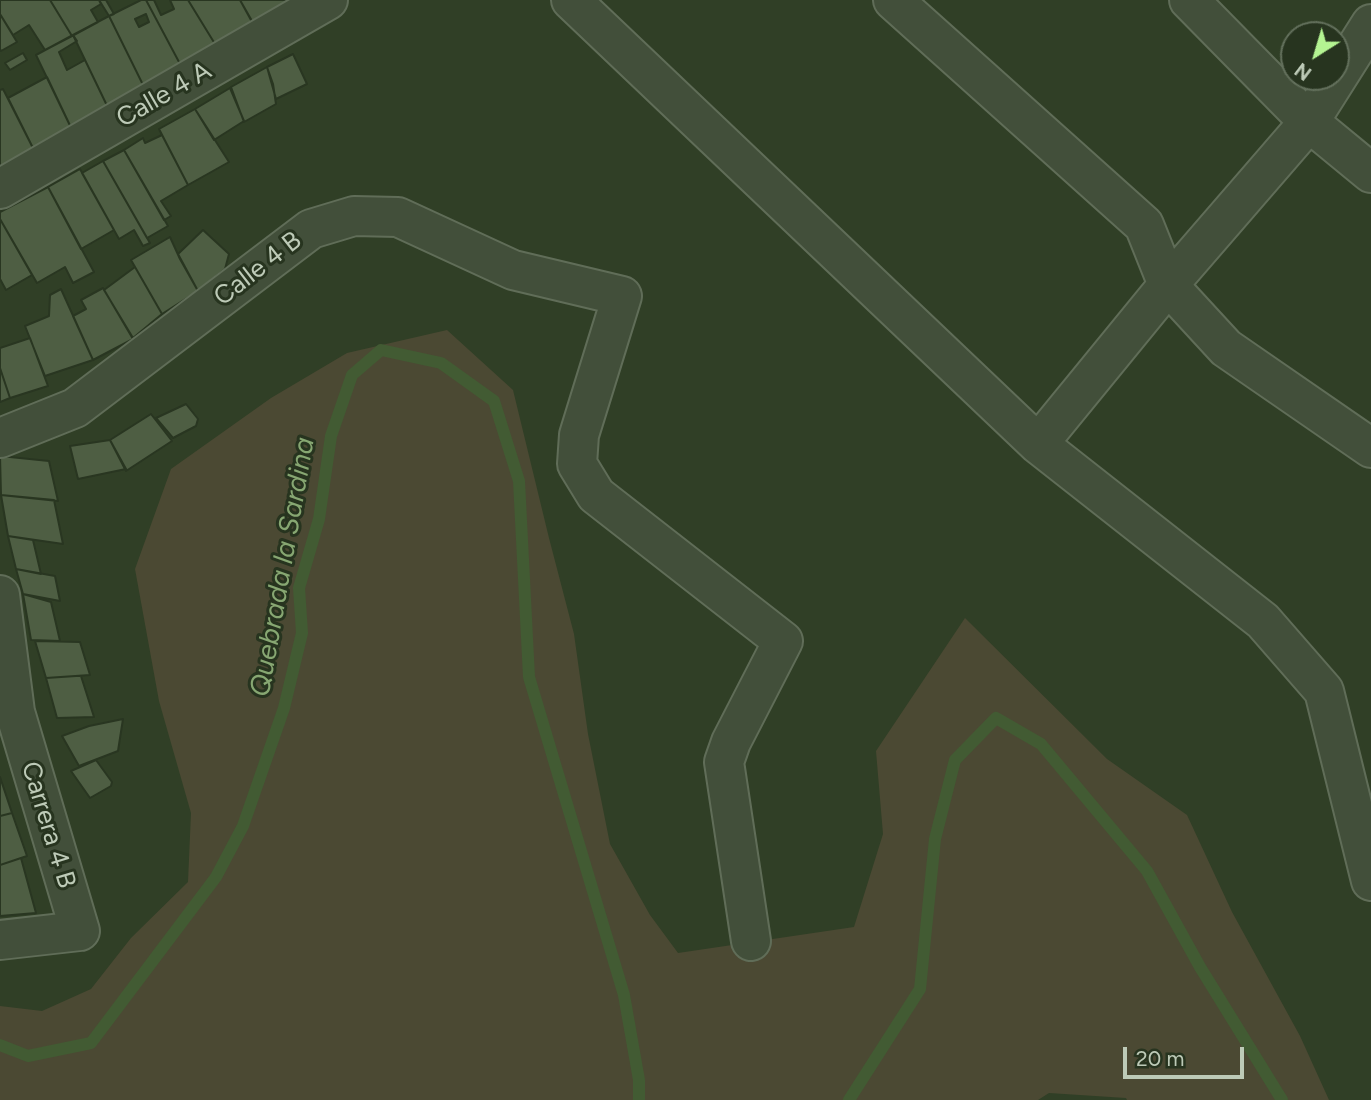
<!DOCTYPE html>
<style>
body{margin:0}
#map{position:relative;width:1371px;height:1100px;overflow:hidden;background:#303f26;font-family:Figtree,sans-serif}
canvas{display:block}
.north{position:absolute;left:1280px;top:21px;width:70px;height:70px;box-sizing:border-box;background:#27341f;border:2px solid #63705c;border-radius:50%;rotate:217deg;font-size:19px;font-weight:700;line-height:28px;text-align:center;color:#bdcab7}
.north::after{content:'';display:block;margin:auto;width:24px;height:32px;background:#b4f492;clip-path:polygon(50% 0,100% 100%,50% 72%,0 100%)}
.scale{position:absolute;left:1123px;top:1047px;width:121px;height:32px;box-sizing:border-box;border:4px solid #bdcab7;border-top:0;padding-left:9px;font-size:21px;line-height:24px;white-space:nowrap;color:#bdcab7;-webkit-text-stroke:5px #27341f;paint-order:stroke}
</style>
<div id="map">
<canvas width="1371" height="1100"></canvas>
<div class="north">N</div>
<div class="scale">20 m</div>
</div>
<script>
const c = document.querySelector('canvas').getContext('2d');
c.lineJoin = 'round';
function fillPath(path, color) {
  c.fillStyle = color;
  c.fill(path, 'evenodd');
}
function shape(rows) {
  const path = new Path2D();
  for (const r of rows) {
    path.moveTo(r[0], r[1]);
    for (let i = 2; i < r.length; i += 2) path.lineTo(r[i], r[i + 1]);
  }
  return path;
}
function strokePath(path, color, width, dash) {
  c.strokeStyle = color;
  c.lineWidth = width;
  c.lineCap = dash ? 'butt' : 'round';
  c.setLineDash(dash || []);
  c.stroke(path);
}
function write(font, color, halo, rows, align = 'center') {
  c.font = font + ' Figtree,sans-serif';
  c.lineWidth = 6;
  c.setLineDash([]);
  c.textBaseline = 'middle';
  c.strokeStyle = halo;
  c.fillStyle = color;
  for (const [text, x, y, turn = 0] of rows) {
    c.save();
    c.translate(x, y);
    c.rotate((+turn || 0) * Math.PI / 180);
    c.textAlign = isNaN(turn) ? turn : align;
    if (halo) c.strokeText(text, 0, 0);
    c.fillText(text, 0, 0);
    c.restore();
  }
}
fillPath(shape([
 [447,330,513,390,549,538,574,634,588,734,610,844,650,915,678,953,854,927,883,834,876,751,965,618,1107,759,1187,815,1232,912,1300,1036,1329,1100,1127,1100,1126,1098,1049,1093,1038,1100,0,1100,0,1006,42,1011,91,989,131,938,188,882,191,813,159,701,135,569,171,469,271,398,347,353]
]), '#4b4933');
strokePath(shape([
 [0,1045,28,1056,91,1043,216,877,243,826,284,708,302,633,299,588,319,519,331,436,352,375,381,350,441,363,494,401,519,481,529,677,624,995,639,1080,639,1100],
 [849,1100,920,989,935,839,955,760,996,718,1041,744,1147,871,1200,967,1282,1100]
]), '#425b33', 12);
const building = shape([
 [0,0,50,0,72,36,45,50,29,25,13,35,0,14,0,0],
 [50,0,99,0,101,4,91,10,98,22,72,36,50,0],
 [99,0,106,0,114,14,109,16,99,0],
 [141,0,146,0,187,77,149,97,109,16,141,0],
 [146,14,149,22,139,27,135,19,146,14],
 [146,0,154,0,161,15,174,9,170,0,188,0,223,57,187,77,146,0],
 [188,0,240,0,260,35,223,57,188,0],
 [240,0,296,0,257,31,240,0],
 [0,14,17,42,1,51,0,49,0,14],
 [109,16,149,97,112,116,73,35,109,16],
 [73,35,77,41,59,52,67,70,85,60,112,116,75,136,36,55,73,35],
 [23,53,27,60,10,70,5,63,23,53],
 [293,54,307,84,276,99,267,67,293,54],
 [267,67,273,84,276,104,244,122,231,87,267,67],
 [47,77,75,136,37,156,8,98,47,77],
 [230,88,244,121,214,140,195,109,230,88],
 [3,89,37,156,0,173,0,90,3,89],
 [195,109,229,162,188,185,159,129,195,109],
 [162,135,188,185,161,201,171,216,164,220,124,150,143,138,145,143,162,135],
 [124,150,168,226,147,238,103,161,124,150],
 [103,161,150,243,143,246,134,230,119,239,82,173,103,161],
 [80,169,114,230,81,249,48,187,80,169],
 [48,187,94,272,73,283,65,267,37,283,0,219,0,212,48,187],
 [0,219,32,275,6,290,0,279,0,219],
 [203,230,229,254,225,269,198,291,178,254,203,230],
 [170,237,180,259,198,291,162,314,131,260,170,237],
 [135,267,162,314,133,338,104,290,135,267],
 [103,288,133,339,93,360,73,316,86,309,81,300,103,288],
 [61,289,93,360,45,376,25,326,49,316,50,295,61,289],
 [30,338,48,386,10,398,0,368,0,348,30,338],
 [0,368,10,398,0,402,0,368],
 [186,404,198,419,196,426,173,438,156,418,186,404],
 [151,414,172,441,126,471,110,440,151,414],
 [110,440,126,469,78,479,70,446,110,440],
 [0,456,49,461,58,501,1,495,0,456],
 [1,495,54,500,63,544,8,536,1,495],
 [8,536,33,540,41,574,16,569,8,536],
 [16,569,55,576,60,601,23,594,16,569],
 [23,594,51,602,60,641,31,640,23,594],
 [35,641,80,642,90,675,46,678,35,641],
 [76,676,81,676,94,717,57,718,46,678,76,676],
 [123,719,118,751,79,766,62,736,89,726,123,719],
 [96,760,112,782,111,786,90,798,71,771,96,760],
 [0,777,12,813,0,816,0,777],
 [12,813,27,856,0,865,0,816,12,813],
 [21,858,36,913,0,916,0,865,21,858]
]);
fillPath(building, '#4e5e43');
strokePath(building, '#293621', 2);
const minor = shape([
 [571,0,1038,444,1263,621,1324,691,1371,881],
 [893,0,1144,225,1168,285,1226,348,1371,448],
 [1189,0,1309,122,1371,173],
 [0,189,328,0],
 [0,438,75,408,311,229,354,216,398,217,513,270,622,296,579,435,577,464,596,495,783,641,731,742,724,762,751,941],
 [1038,444,1168,285,1309,122,1371,24],
 [0,595,15,712,80,931,0,940]
]);
strokePath(minor, '#606d58', 42);
strokePath(minor, '#424f3a', 38);
write('26px', '#bdcab7', '#27341f', [
 ["Calle 4 A",164,95,-30],
 ["Calle 4 B",258,269,-38],
 ["Carrera 4 B",48,825,73]
]);
write('italic 28px', '#87a772', '#27341f', [
 ["Quebrada la Sardina",283,567,-80]
]);
</script>
